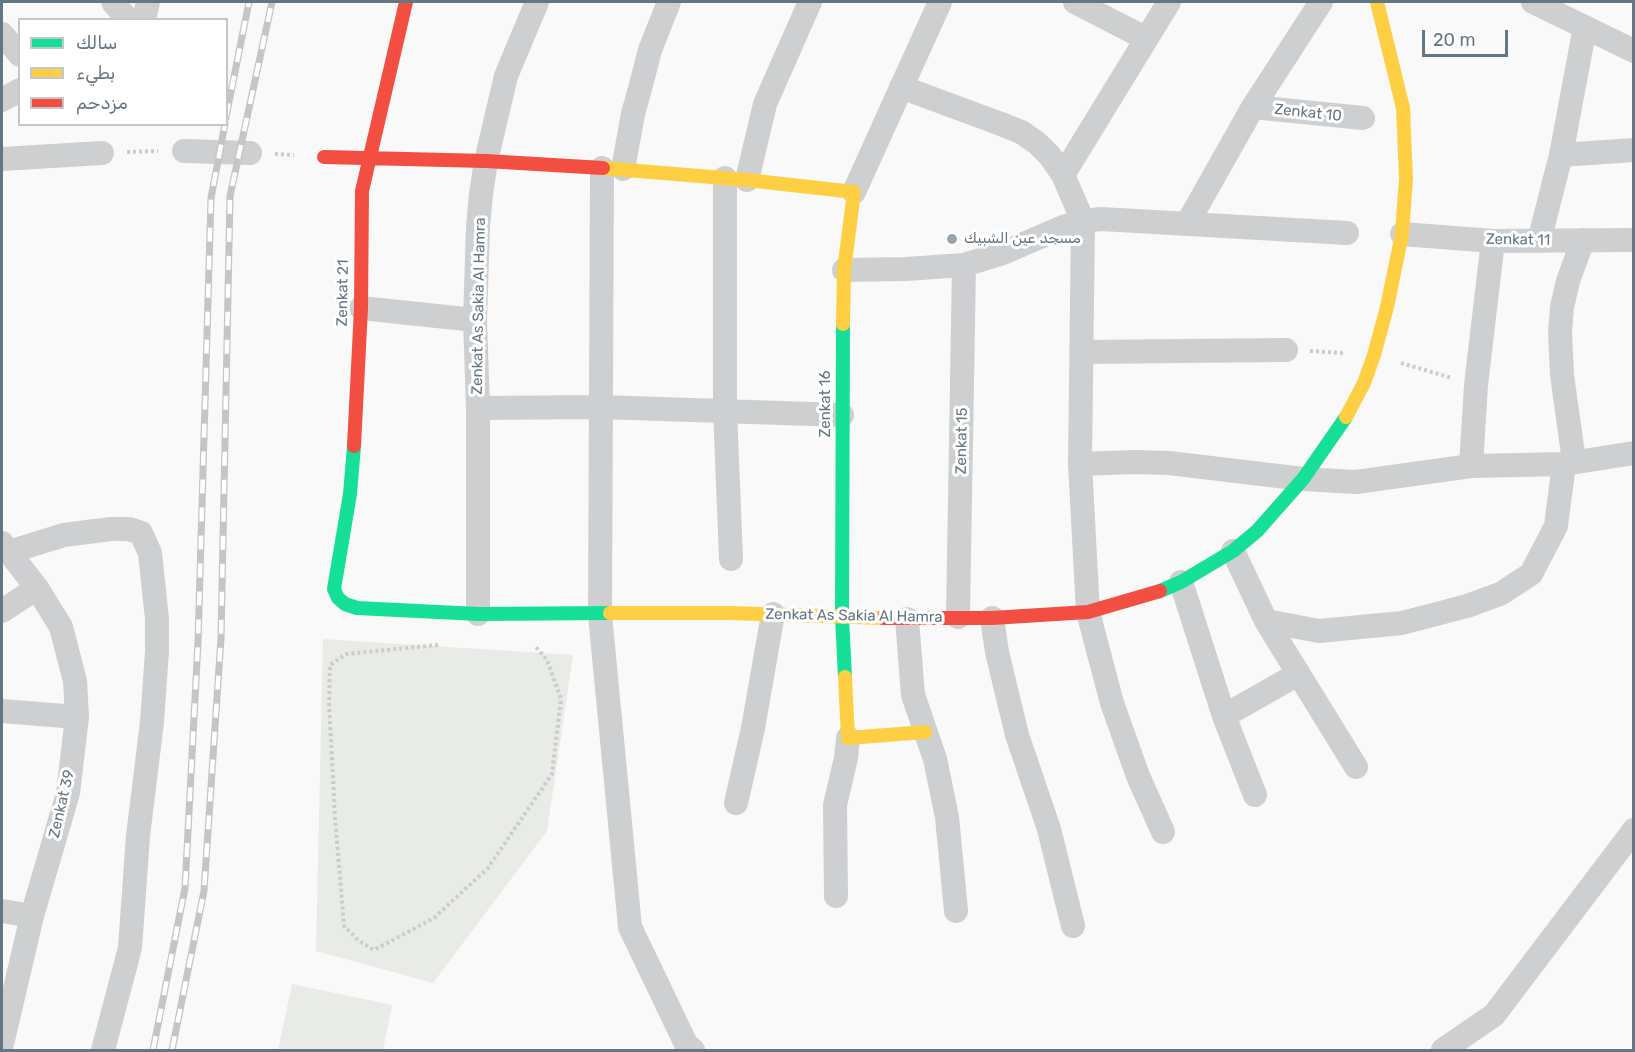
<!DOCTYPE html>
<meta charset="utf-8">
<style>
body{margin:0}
#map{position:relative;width:1635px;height:1052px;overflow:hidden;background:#f9f9f9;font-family:Rubik,Vazirmatn,sans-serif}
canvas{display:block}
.frame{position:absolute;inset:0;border:3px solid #657683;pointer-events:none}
.legend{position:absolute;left:18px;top:18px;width:210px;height:108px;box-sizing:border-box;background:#fff;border:2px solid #c1c8cd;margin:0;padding:8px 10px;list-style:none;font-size:18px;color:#657683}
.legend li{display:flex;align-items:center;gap:12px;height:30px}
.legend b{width:30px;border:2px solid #c1c8cd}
.scale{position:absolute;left:1422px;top:30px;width:86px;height:27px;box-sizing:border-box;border:3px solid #657683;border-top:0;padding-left:8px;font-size:18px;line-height:21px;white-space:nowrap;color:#657683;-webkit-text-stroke:4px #fff;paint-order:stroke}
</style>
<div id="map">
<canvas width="1635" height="1052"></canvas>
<div class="frame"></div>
<ul class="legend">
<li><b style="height:8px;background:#16e098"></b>سالك</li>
<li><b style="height:8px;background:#ffcf43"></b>بطيء</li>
<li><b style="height:8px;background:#f24e42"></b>مزدحم</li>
</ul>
<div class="scale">20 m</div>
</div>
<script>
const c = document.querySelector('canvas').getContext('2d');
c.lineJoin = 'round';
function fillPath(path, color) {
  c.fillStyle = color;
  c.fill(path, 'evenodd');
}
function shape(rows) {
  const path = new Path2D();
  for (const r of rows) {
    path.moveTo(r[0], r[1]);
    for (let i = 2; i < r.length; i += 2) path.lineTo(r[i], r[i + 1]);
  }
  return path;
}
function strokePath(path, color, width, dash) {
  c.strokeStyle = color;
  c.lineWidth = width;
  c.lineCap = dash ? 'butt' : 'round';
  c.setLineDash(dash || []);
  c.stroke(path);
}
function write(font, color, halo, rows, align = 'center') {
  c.font = font + ' Rubik,Vazirmatn,sans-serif';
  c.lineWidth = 6;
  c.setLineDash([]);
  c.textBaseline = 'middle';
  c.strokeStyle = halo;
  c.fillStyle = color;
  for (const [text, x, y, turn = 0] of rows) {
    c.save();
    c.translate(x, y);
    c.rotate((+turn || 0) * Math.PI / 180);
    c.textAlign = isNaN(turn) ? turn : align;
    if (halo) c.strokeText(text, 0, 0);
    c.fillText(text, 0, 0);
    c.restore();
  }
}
fillPath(shape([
 [323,639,573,655,547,831,433,983,316,951],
 [292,984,392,1005,383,1050,278,1050]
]), '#e8ebe6');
strokePath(shape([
 [127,152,158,151],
 [275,154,294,155],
 [1310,351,1344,353],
 [1401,363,1452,378],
 [438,645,346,654,330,665,329,703,335,817,344,926,359,941,374,950,434,918,488,868,552,774,561,699,547,660,535,646]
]), '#cbcccd', 4, [3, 3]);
strokePath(shape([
 [113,2,128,20],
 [1075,2,1145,38],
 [1533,2,1634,51],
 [144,20,148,2],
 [2,34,20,55],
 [901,87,1001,124,1021,132,1037,143,1050,156,1063,175,1083,221,1080,464,1088,612,1112,703,1138,776,1163,832],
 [2,100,20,90],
 [1253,107,1363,118],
 [184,151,250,153],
 [1561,155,1634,150],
 [2,159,102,153],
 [602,168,600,615,630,927,686,1044,693,1050],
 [623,169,633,114,641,85,650,50,669,2],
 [1063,175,1169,2],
 [725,178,725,409,731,559],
 [747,180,765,104,810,2],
 [854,192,940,2],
 [1187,224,1253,107,1321,2],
 [1402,234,1493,241,1634,240],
 [1539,241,1561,155,1585,27],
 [844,270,906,269,964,265,1003,253,1063,227,1083,221,1101,219,1347,233],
 [361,308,475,320],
 [1082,352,1286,350],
 [478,408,601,407,842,415],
 [1574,461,1562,375,1560,332,1562,307,1568,281,1583,240],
 [1080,464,1135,462,1169,463,1303,479,1356,482,1471,466,1564,464,1634,453],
 [1471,466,1476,385,1493,241],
 [2,543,37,588,61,627,75,681,77,717,68,793,32,916,2,1044],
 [1233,551,1266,621,1319,631,1402,623,1467,606,1500,594,1531,574,1556,526,1564,464],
 [9,552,64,535,111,529,129,529,141,533,150,553,157,619,157,651,152,722,138,836,130,948,103,1050],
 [1181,582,1224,716,1255,795],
 [2,611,37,588],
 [478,614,478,408,475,320,478,227,481,194,486,161,506,76,537,2],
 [958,617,964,265],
 [992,618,997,652,1017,735,1049,829,1073,926],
 [907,619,913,695,935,759,947,817,956,911],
 [1266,621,1356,767],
 [2,711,77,717],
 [1224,716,1298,674],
 [736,803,753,728,773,614],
 [836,896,835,805,846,758,848,738],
 [2,911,32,916],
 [1443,1050,1494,1015,1634,830]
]), '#cecfd0', 24);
strokePath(shape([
 [843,324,842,617,845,677],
 [354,446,350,494,334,589,338,598,345,604,357,608,478,614,610,613],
 [1160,591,1181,582,1233,551,1257,531,1303,479,1346,417]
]), '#16e098', 14);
strokePath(shape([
 [603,168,747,180,854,192,844,270,843,324],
 [1346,417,1364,383,1374,355,1387,307,1402,234,1406,178,1403,108,1377,2],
 [610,613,729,613,883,618],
 [845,677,848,738,925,732]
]), '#ffcf43', 14);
strokePath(shape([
 [324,157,486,161,603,168],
 [354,446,361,308,362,191,406,2],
 [883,618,992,618,1088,612,1160,591]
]), '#f24e42', 14);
const rail = shape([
 [226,117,249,2],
 [153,1050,185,888,198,642,211,198,225,124],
 [172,1050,204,891,221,638,230,196,272,2]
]);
strokePath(rail, '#c3c5c6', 7);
strokePath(rail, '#fff', 4.5, [14]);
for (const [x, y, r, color] of [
 [952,239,6,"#99a4ac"]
]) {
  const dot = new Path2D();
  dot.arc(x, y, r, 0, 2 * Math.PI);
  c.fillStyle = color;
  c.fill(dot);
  strokePath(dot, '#fff', 2);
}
write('15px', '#657683', '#fff', [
 ["Zenkat 10",1308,113,6],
 ["Zenkat 11",1518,240,1],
 ["Zenkat 21",343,293,-89],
 ["Zenkat As Sakia Al Hamra",479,306,-89],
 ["Zenkat 16",826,404,-90],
 ["Zenkat 15",962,441,-89],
 ["Zenkat As Sakia Al Hamra",854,616,1],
 ["Zenkat 39",62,804,-77]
]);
write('15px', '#657683', '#fff', [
 ["مسجد عين الشبيك",964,239]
], 'left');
</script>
